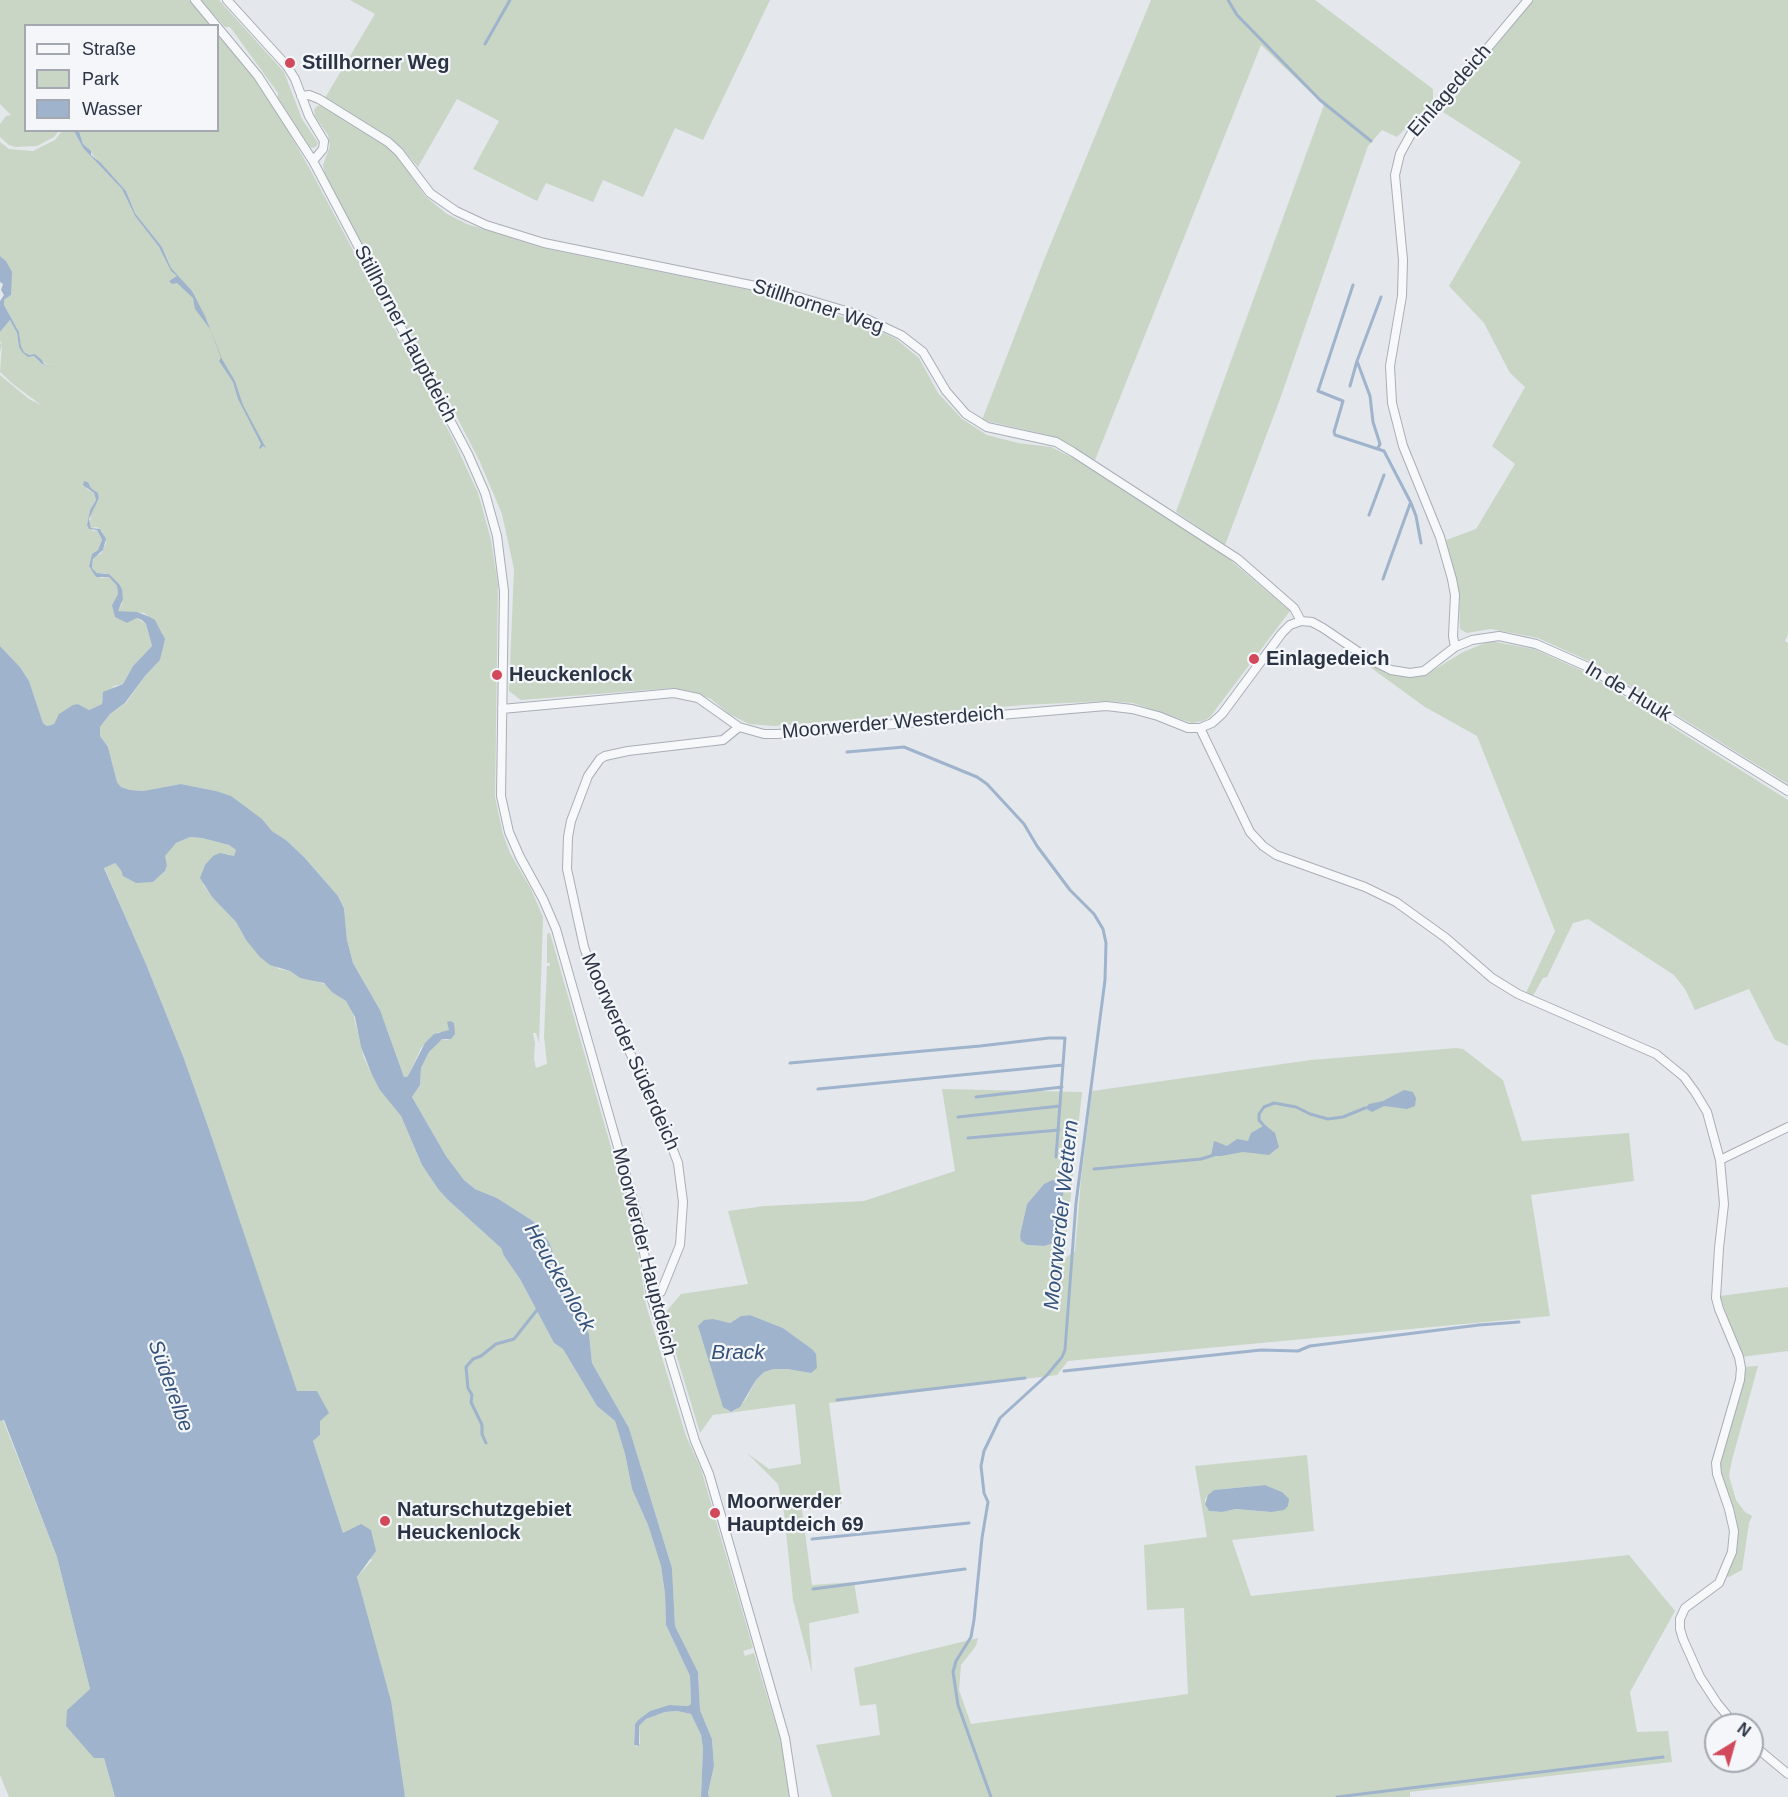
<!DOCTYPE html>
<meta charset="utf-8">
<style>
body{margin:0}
#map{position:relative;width:1788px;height:1797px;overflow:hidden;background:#e4e7ec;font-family:Helvetica,sans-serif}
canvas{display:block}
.legend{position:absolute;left:24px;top:24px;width:195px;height:108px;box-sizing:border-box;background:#f4f6f9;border:2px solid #a4a8b1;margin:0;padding:8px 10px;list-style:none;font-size:18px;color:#2b3445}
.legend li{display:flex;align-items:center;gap:12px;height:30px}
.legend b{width:30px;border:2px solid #a4a8b1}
.north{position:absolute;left:1704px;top:1713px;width:60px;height:60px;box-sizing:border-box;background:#f4f6f9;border:2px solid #a4a8b1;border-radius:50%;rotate:37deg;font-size:16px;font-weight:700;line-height:24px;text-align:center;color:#2b3445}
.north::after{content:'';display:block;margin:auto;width:21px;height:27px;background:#d1495b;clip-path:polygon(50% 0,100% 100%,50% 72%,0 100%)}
</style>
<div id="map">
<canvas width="1788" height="1797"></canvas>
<ul class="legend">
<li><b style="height:8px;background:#f7f8fa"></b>Straße</li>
<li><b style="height:16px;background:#c9d6c5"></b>Park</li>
<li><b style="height:16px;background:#9fb4cc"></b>Wasser</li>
</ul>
<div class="north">N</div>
</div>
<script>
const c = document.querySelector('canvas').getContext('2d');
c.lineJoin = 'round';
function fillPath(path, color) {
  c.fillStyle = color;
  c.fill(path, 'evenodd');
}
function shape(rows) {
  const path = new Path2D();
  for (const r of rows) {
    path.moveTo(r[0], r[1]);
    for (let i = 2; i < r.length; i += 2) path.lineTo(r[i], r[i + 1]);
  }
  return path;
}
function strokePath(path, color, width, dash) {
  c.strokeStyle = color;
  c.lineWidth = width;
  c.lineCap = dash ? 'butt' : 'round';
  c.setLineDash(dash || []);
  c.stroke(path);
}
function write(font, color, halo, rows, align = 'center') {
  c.font = font + ' Helvetica,sans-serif';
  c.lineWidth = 4.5;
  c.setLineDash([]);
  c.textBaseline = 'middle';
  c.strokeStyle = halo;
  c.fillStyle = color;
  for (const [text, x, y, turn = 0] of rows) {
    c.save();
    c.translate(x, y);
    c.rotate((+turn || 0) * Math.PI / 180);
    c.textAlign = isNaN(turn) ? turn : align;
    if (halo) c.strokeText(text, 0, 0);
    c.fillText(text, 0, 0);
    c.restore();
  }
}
fillPath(shape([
 [0,0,191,0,213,25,26,26,26,130,59,131,54,137,37,146,15,147,9,145,0,137,0,124,6,116,11,115,0,104],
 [200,0,219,0,284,72,302,119,318,143,316,147,311,148,309,146,278,98,278,93,230,27,225,27],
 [350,0,770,0,703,140,675,128,643,197,603,180,593,202,546,183,537,201,473,169,499,121,457,99,418,167,401,147,325,98,375,14],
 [1151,0,1315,0,1433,89,1433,101,1397,137,1382,130,1368,146,1280,399,1225,545,1176,512,1324,105,1261,45,1095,460,1048,435,982,420,1044,260],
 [1533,0,1788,0,1788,634,1785,641,1788,643,1788,784,1591,662,1538,638,1491,629,1467,633,1460,629,1459,593,1446,540,1476,529,1515,464,1492,446,1525,387,1510,373,1484,323,1449,286,1521,162,1443,112],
 [218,30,244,63,288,128,287,129,311,171,454,441,478,493,491,540,498,585,495,797,503,834,510,853,531,889,543,917,539,1043,536,1033,533,1033,535,1043,534,1059,536,1068,547,1064,544,1036,547,966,550,966,550,963,547,963,547,934,550,933,630,1214,636,1236,646,1305,686,1436,701,1469,753,1648,743,1651,745,1656,754,1653,783,1749,789,1797,709,1797,708,1793,714,1766,712,1739,700,1710,698,1672,675,1626,672,1568,629,1428,592,1363,589,1334,581,1312,565,1283,549,1242,533,1221,497,1198,475,1189,464,1180,446,1156,412,1097,420,1085,421,1068,429,1052,439,1041,443,1039,447,1040,455,1033,448,1025,450,1028,447,1032,438,1032,430,1039,421,1048,409,1074,407,1077,404,1077,380,1010,353,963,347,940,344,907,338,896,304,857,286,840,272,831,262,819,216,791,181,784,143,791,130,790,121,787,117,782,108,747,100,736,100,727,110,714,126,703,145,676,160,660,162,633,155,621,144,613,117,611,122,604,122,589,106,573,97,573,92,568,94,556,101,554,106,543,102,531,97,527,91,528,90,523,91,514,99,498,98,493,91,488,88,482,85,481,87,489,94,493,96,500,90,510,87,525,93,531,97,530,102,541,98,550,92,554,89,566,101,578,109,577,117,586,118,594,112,605,127,623,137,618,146,624,152,646,133,666,123,684,114,686,102,698,102,704,89,710,78,704,54,724,47,726,43,723,29,681,20,667,0,646,0,375,29,399,41,405,13,384,0,372,2,344,0,352,0,343,2,344,0,341,0,332,10,320,17,333,19,347,28,357,34,356,42,364,52,366,44,363,42,360,35,354,29,355,24,352,21,346,19,332,4,305,4,300,11,295,6,261,0,256,0,142,9,149,33,151,55,140,62,131,74,131,83,148,122,189,135,216,159,247,170,265,162,247,135,213,126,191,83,144,79,131,218,130],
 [323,105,385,145,397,156,425,196,447,214,467,224,543,248,774,295,868,325,896,339,919,358,938,393,962,419,987,435,1018,443,1051,447,1081,462,1222,553,1290,611,1210,717,1203,721,1192,723,1133,703,1106,701,1024,705,774,726,749,724,729,714,711,699,690,691,673,688,521,700,509,691,514,569,502,514,480,462,445,394,388,295,325,175,323,165,330,146,328,135,315,116,314,110,317,106],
 [1327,636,1387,674,1424,676,1463,652,1490,641,1534,649,1585,672,1788,800,1788,1046,1775,1040,1749,989,1695,1010,1685,989,1674,975,1588,919,1573,923,1547,977,1543,978,1533,996,1526,993,1555,931,1477,736,1425,707],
 [190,837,202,838,229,845,236,850,234,857,228,854,203,884,212,897,236,922,246,940,279,969,290,971,300,978,314,980,329,986,333,993,346,1001,352,1009,364,1058,372,1075,401,1116,422,1165,438,1189,448,1200,501,1248,504,1256,520,1279,554,1343,563,1349,597,1406,615,1421,625,1454,632,1489,648,1525,661,1566,665,1594,666,1625,690,1676,691,1703,689,1706,669,1705,650,1711,638,1720,635,1724,634,1745,637,1747,640,1743,639,1726,646,1719,665,1712,677,1711,691,1714,701,1735,703,1748,701,1797,405,1797,374,1643,357,1577,372,1560,343,1533,313,1441,320,1435,320,1421,317,1391,297,1392,209,1129,183,1056,146,964,104,867,115,863,120,869,121,873,153,882,165,871,167,867,164,856,167,851,176,843],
 [1456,1048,1463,1049,1503,1080,1522,1141,1629,1133,1634,1181,1531,1195,1550,1316,1068,1361,1057,1375,829,1403,842,1504,802,1510,812,1585,854,1582,859,1613,809,1623,812,1673,793,1600,784,1512,778,1484,747,1453,769,1469,801,1464,795,1404,713,1415,700,1433,664,1314,681,1294,748,1284,728,1211,765,1206,864,1201,955,1171,942,1089,1082,1092,1064,1259,1075,1251,1081,1179,1092,1091,1311,1060],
 [1052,1180,1061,1181,1063,1195,1057,1208,1061,1217,1058,1236,1051,1244,1044,1246,1027,1245,1020,1235,1027,1204,1044,1184],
 [750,1315,783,1328,812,1349,811,1373,787,1369,774,1369,764,1372,756,1380,746,1399,736,1410,731,1412,727,1410,718,1321,730,1323,741,1316],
 [1788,1287,1788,1351,1741,1357,1720,1296],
 [1758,1366,1732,1460,1729,1476,1736,1500,1745,1512,1752,1516,1749,1523,1742,1570,1729,1577,1725,1576,1736,1530,1720,1474,1720,1463,1743,1367],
 [3,1420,57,1557,90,1689,67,1710,104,1758,115,1797,9,1797,0,1775,0,1421],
 [1307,1455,1314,1531,1232,1540,1251,1596,1629,1555,1675,1611,1630,1692,1637,1732,1668,1731,1672,1762,1410,1792,1410,1797,832,1797,816,1745,880,1735,876,1704,860,1706,854,1668,978,1638,976,1646,961,1665,959,1690,971,1724,1188,1694,1184,1608,1147,1610,1144,1545,1207,1537,1195,1466],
 [1265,1485,1282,1492,1271,1512,1236,1509,1222,1512,1209,1511,1205,1504,1205,1499,1214,1490]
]), '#c9d6c5');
fillPath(shape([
 [74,131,79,131,83,144,91,151,91,155,100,162,126,191,135,213,162,247,171,268,192,291,205,316,222,359,235,381,243,405,266,448,263,446,260,449,259,448,261,444,238,399,233,382,219,361,221,358,210,329,195,309,193,298,177,283,172,284,169,281,177,276,171,271,159,247,135,216,122,189,83,148],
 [0,256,6,261,12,272,11,295,4,300,4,305,19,332,21,346,24,352,29,355,35,354,42,360,44,364,58,368,42,364,34,356,28,357,22,352,19,347,17,333,10,320,0,332,0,301,4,295,1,290,3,284,0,282],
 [84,481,88,482,91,488,98,493,99,498,89,519,91,528,100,529,106,539,103,550,93,559,92,568,97,573,109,574,119,584,122,589,123,599,118,611,137,612,150,617,155,620,165,639,160,660,145,676,125,703,110,714,100,727,100,736,108,747,117,782,121,787,130,790,143,791,181,784,216,791,231,796,262,819,272,831,286,840,304,857,338,896,344,908,347,940,353,963,380,1010,404,1077,407,1077,409,1074,425,1043,434,1034,449,1030,447,1022,450,1021,454,1023,455,1034,451,1039,442,1039,429,1052,421,1068,420,1085,412,1097,446,1156,464,1180,475,1189,497,1198,533,1221,549,1242,565,1283,581,1312,589,1334,592,1363,629,1428,672,1568,675,1626,698,1672,700,1710,712,1739,714,1766,708,1793,709,1797,701,1797,703,1748,701,1735,691,1714,677,1711,665,1712,646,1719,639,1726,639,1746,634,1745,635,1724,638,1720,650,1711,669,1705,688,1706,691,1704,690,1676,666,1625,665,1594,661,1566,648,1525,632,1489,625,1454,615,1421,597,1406,563,1349,554,1343,520,1279,504,1256,501,1248,448,1200,438,1189,422,1165,401,1116,380,1090,372,1075,361,1047,355,1017,346,1001,333,993,324,983,300,978,290,971,270,965,260,957,246,940,236,922,212,897,200,878,205,865,213,856,220,853,234,856,236,850,229,845,202,838,190,837,176,843,165,856,167,866,165,871,153,882,136,883,123,876,120,869,115,863,104,868,146,964,183,1056,209,1129,297,1391,317,1391,329,1413,320,1421,320,1435,313,1441,343,1533,361,1524,371,1530,376,1551,357,1577,391,1701,405,1797,115,1797,104,1758,94,1758,66,1726,67,1710,90,1689,57,1557,4,1420,0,1421,0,646,20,667,29,681,43,723,47,726,54,724,59,714,73,705,78,704,89,710,102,704,103,692,123,684,133,666,152,646,146,624,142,620,137,618,127,623,115,617,112,605,118,594,117,586,109,577,96,577,89,566,92,554,98,550,102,540,97,530,89,529,87,525,90,510,96,500,94,493,83,485],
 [1404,1090,1413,1092,1416,1098,1415,1106,1407,1109,1384,1106,1372,1112,1365,1108,1369,1104,1383,1101],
 [1265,1125,1275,1133,1279,1147,1269,1155,1243,1152,1221,1156,1211,1156,1214,1141,1227,1146,1237,1139,1248,1141,1251,1133],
 [1052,1180,1061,1181,1065,1185,1063,1195,1057,1208,1061,1217,1058,1237,1051,1244,1044,1246,1027,1245,1021,1241,1020,1235,1027,1204,1044,1184],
 [750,1315,783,1328,812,1349,816,1354,817,1368,811,1373,787,1369,774,1369,764,1372,756,1380,740,1407,731,1412,723,1407,698,1326,704,1320,713,1319,730,1323,741,1316],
 [1265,1485,1282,1492,1289,1499,1288,1506,1284,1510,1271,1512,1236,1509,1222,1512,1209,1511,1205,1504,1208,1495,1214,1490]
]), '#9fb4cc');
strokePath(shape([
 [1228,0,1237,15,1320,100,1371,141],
 [485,44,510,0],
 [1353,285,1318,391,1343,401,1334,432,1335,435,1384,451,1411,503,1416,516,1421,543],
 [1357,361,1370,396,1373,422,1380,444,1378,448],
 [1350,386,1357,361,1381,297],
 [1369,515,1384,475],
 [1383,579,1410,504],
 [847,752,904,747,977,777,987,784,1024,824,1037,846,1070,890,1094,914,1103,929,1106,943,1105,980,1076,1203,1065,1350,1062,1357,1047,1375,1000,1418,984,1451,981,1466,984,1493,988,1502,982,1538,974,1620,971,1637,956,1661,953,1672,958,1705,991,1797],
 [790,1063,980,1046,1049,1038,1065,1038,1056,1157],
 [818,1089,1063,1065],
 [976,1097,1062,1087],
 [958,1117,1060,1106],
 [1265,1127,1259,1120,1259,1114,1264,1107,1274,1103,1296,1107,1310,1114,1328,1119,1343,1117,1365,1108],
 [968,1138,1059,1130],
 [1094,1169,1201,1159,1214,1155],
 [1064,1371,1261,1350,1298,1351,1310,1346,1479,1325,1519,1322],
 [837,1400,1025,1378],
 [486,1443,482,1434,482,1425,471,1402,472,1395,468,1388,466,1367,473,1359,481,1356,496,1344,514,1339,537,1310],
 [812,1539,969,1523],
 [813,1589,965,1569],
 [1337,1797,1663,1757]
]), '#9fb4cc', 3);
const street = shape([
 [195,0,258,76,313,161,468,454,485,493,497,536,504,591,501,796,509,832,520,857,543,899,556,929,639,1221,651,1296,695,1441,709,1474,785,1738,794,1797],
 [227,0,287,66,295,79,309,116,324,141,323,149,313,161],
 [301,96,309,95,319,99,388,142,399,152,430,193,456,211,486,225,544,243,775,290,856,314,901,335,923,352,946,391,966,414,987,427,1056,442,1073,452,1238,559,1294,608,1301,621],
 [1301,621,1312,622,1323,628,1369,659,1391,670,1410,673,1424,671,1455,647,1472,640,1499,636,1536,644,1588,667,1788,791],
 [1455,647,1453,636,1455,595,1452,579,1440,537,1403,446,1392,403,1390,366,1402,296,1403,260,1395,175,1400,154,1411,134,1454,88,1528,0],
 [502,709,674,693,698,698,739,727,764,734,777,734,1106,706,1132,709,1158,716,1188,728,1200,728,1212,723,1222,714,1282,633,1290,625,1301,621],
 [1200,728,1250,832,1263,846,1276,855,1365,887,1396,902,1446,938,1492,978,1518,994,1656,1054,1684,1077,1695,1092,1707,1112,1720,1160,1724,1204,1719,1248,1716,1298,1719,1309,1739,1357,1741,1368,1740,1380,1716,1463,1717,1474,1729,1509,1734,1531,1732,1552,1719,1583,1685,1608,1680,1619,1680,1629,1683,1639,1700,1677,1717,1703,1735,1725],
 [1720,1160,1788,1127],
 [651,1296,661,1292,680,1245,683,1202,678,1163,664,1126,593,973,584,947,567,869,568,837,571,821,588,776,600,759,605,756,628,751,723,740,739,727],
 [1752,1744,1788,1774]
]);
strokePath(street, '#a9aeb7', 10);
strokePath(street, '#f7f8fa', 8);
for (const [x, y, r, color] of [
 [290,63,6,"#d1495b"],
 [1254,659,6,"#d1495b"],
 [497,675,6,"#d1495b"],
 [715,1513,6,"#d1495b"],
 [385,1521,6,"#d1495b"]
]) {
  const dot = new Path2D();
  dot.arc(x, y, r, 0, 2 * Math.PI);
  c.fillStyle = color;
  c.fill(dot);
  strokePath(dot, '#f4f6f9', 2);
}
write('bold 20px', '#2b3445', '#f4f6f9', [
 ["Stillhorner Weg",302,63],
 ["Einlagedeich",1266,659],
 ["Heuckenlock",509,675],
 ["Moorwerder",727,1502],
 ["Hauptdeich 69",727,1525],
 ["Naturschutzgebiet",397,1510],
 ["Heuckenlock",397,1533]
], 'left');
write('20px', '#2b3445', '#f4f6f9', [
 ["Einlagedeich",1450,91,-49],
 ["Stillhorner Weg",818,307,18],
 ["Stillhorner Hauptdeich",405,334,62],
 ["In de Huuk",1628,692,31],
 ["Moorwerder Westerdeich",893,723,-5],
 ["Moorwerder Süderdeich",630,1052,66],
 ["Moorwerder Hauptdeich",644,1252,76]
]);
write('italic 21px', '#34527a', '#f4f6f9', [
 ["Moorwerder Wettern",1062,1215,-84],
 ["Heuckenlock",559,1278,60],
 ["Brack",738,1353],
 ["Süderelbe",170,1386,70]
]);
</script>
